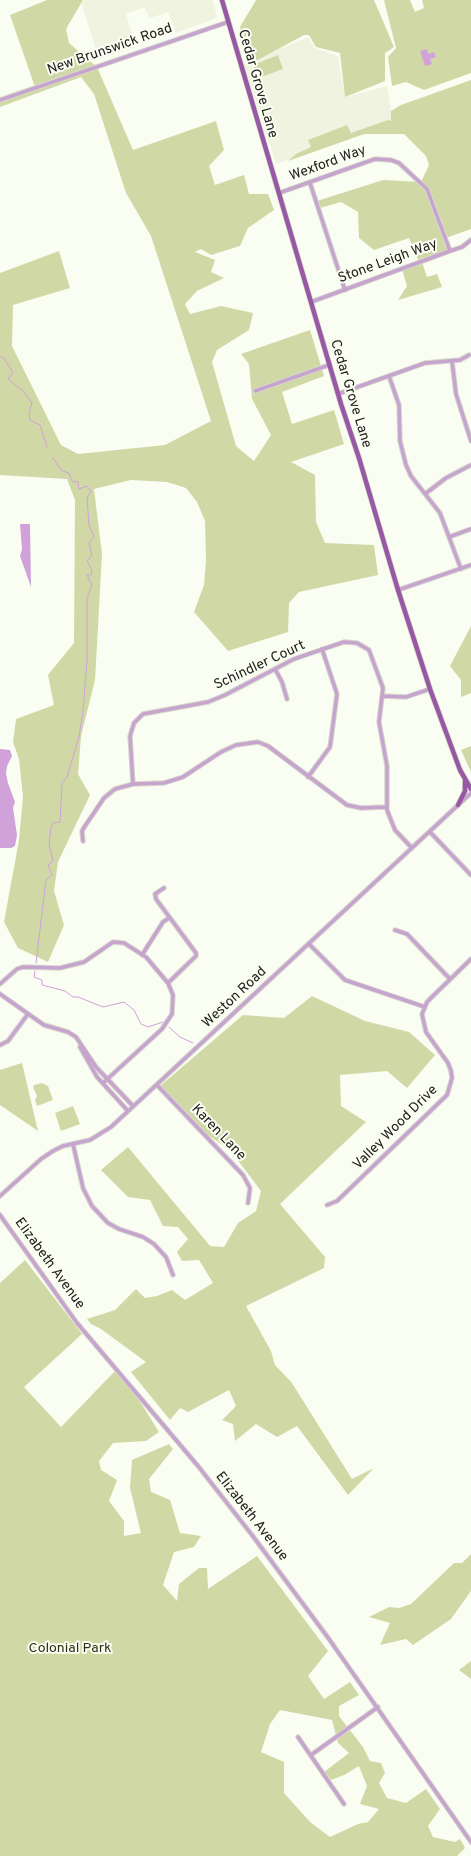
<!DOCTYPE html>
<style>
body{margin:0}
canvas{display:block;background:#fafdf1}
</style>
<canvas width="471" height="1856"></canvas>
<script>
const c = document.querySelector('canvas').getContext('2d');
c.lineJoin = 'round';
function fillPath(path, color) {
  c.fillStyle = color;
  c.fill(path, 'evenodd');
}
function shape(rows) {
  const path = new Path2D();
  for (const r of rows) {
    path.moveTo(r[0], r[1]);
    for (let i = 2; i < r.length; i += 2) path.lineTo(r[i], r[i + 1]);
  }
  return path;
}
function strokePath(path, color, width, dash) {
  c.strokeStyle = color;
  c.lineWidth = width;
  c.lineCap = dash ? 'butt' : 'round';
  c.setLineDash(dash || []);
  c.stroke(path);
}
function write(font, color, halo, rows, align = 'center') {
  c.font = font + ' Overpass,sans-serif';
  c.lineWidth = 4;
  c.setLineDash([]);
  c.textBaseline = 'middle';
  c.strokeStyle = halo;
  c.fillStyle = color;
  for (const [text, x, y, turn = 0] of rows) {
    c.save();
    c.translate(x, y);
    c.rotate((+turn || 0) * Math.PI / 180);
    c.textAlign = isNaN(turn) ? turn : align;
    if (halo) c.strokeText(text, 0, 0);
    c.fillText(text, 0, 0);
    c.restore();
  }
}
fillPath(shape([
 [86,0,213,0,217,18,176,33,168,12,150,18,144,7,126,14,136,47,99,59,81,2],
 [308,37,315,48,338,56,345,97,387,86,394,124,276,164,244,64]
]), '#eff3df');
fillPath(shape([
 [47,0,83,0,66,29,69,43,97,67,133,150,216,121,224,150,209,166,215,185,244,175,249,194,268,194,274,210,248,228,240,246,211,255,201,249,195,252,215,260,211,272,224,278,197,291,185,304,190,314,221,306,253,313,249,330,217,350,212,362,236,446,254,461,271,435,252,399,249,364,241,354,310,330,324,376,282,392,292,424,334,410,344,444,291,462,315,475,316,522,325,543,374,545,378,575,299,592,289,603,288,632,228,651,194,612,204,585,206,561,205,521,197,502,186,488,167,482,131,480,94,489,102,554,95,680,81,736,78,774,90,795,58,862,54,891,64,925,48,962,18,948,4,922,19,840,23,797,19,759,13,742,16,719,54,705,48,675,74,643,75,500,67,479,0,475,0,273,59,251,70,288,13,305,12,346,61,445,78,454,165,445,211,421,151,236,126,193,94,94,81,77,0,107,0,102,36,90,10,15],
 [256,0,374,0,394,47,385,53,385,81,345,97,340,53,316,47,309,35,304,35,256,61,247,59,240,27],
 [384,0,410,0,415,12,424,8,422,0,471,0,471,73,424,90,406,82,392,86,388,57,396,48],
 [278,55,283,69,259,78,253,65],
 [471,80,471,229,443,239,449,251,422,262,427,277,437,274,442,287,398,300,407,286,402,269,419,262,409,238,374,250,359,238,358,212,341,202,320,208,317,201,383,180,421,182,429,165,426,156,404,134,364,134,288,161,296,154,311,147,308,140,347,125,351,133,388,120,391,121,391,111,401,105],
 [471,626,471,693,461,697,461,680,450,666],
 [471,746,471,772,461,750],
 [312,996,365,1021,409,1032,435,1055,407,1088,387,1071,340,1075,341,1106,366,1122,280,1204,325,1257,324,1268,246,1306,271,1351,275,1365,292,1383,352,1479,374,1468,348,1495,297,1426,277,1437,256,1424,235,1441,233,1424,222,1420,236,1406,229,1390,188,1412,180,1408,170,1420,131,1372,146,1362,101,1329,91,1324,87,1319,115,1310,136,1289,145,1298,157,1296,172,1290,185,1300,213,1283,199,1260,182,1261,177,1252,188,1239,178,1227,163,1226,150,1200,128,1197,101,1170,128,1147,210,1246,224,1247,238,1223,256,1211,261,1191,230,1150,208,1135,160,1086,243,1015,284,1018],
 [22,1063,38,1131,0,1105,0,1070],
 [42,1083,48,1086,53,1100,37,1106,35,1100,37,1096,33,1087,34,1085],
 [73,1106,80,1124,61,1131,55,1113],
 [25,1260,82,1334,24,1387,61,1427,115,1371,139,1400,159,1432,146,1441,113,1443,99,1461,101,1470,117,1480,109,1501,124,1521,124,1536,141,1533,130,1488,132,1460,169,1444,173,1449,149,1479,151,1492,170,1500,180,1533,201,1536,194,1547,174,1552,163,1585,177,1601,179,1584,199,1568,207,1568,208,1589,257,1556,328,1651,308,1676,324,1699,350,1682,359,1695,339,1706,339,1716,363,1747,370,1761,381,1763,385,1773,379,1783,387,1798,406,1803,426,1789,440,1809,428,1826,433,1837,455,1842,460,1839,465,1848,457,1856,0,1856,0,1283],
 [280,1710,332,1720,338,1743,349,1753,324,1772,331,1780,344,1775,359,1766,367,1786,360,1804,379,1809,368,1822,358,1824,330,1837,310,1822,284,1793,284,1762,261,1752,270,1724],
 [471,1554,471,1591,451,1619,413,1645,406,1639,380,1645,390,1623,369,1617,389,1607,399,1608,411,1604,454,1563,462,1563],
 [471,1661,471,1679,459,1670]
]), '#d0d9a6');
fillPath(shape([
 [427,49,428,54,434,52,436,57,430,59,432,64,425,66,420,51],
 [20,524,30,524,31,587,20,556,22,549],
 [0,749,10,750,12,756,7,766,6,774,8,783,15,802,13,808,17,835,15,846,11,848,0,848]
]), '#d1a1da');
strokePath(shape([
 [0,356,4,358,13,373,8,379,23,391,32,403,29,413,30,420,40,425,47,447],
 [36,963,46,880,52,875,48,865,53,861,49,844,51,827,53,823,60,822,62,783,67,777,79,737,83,711,87,660,87,598,92,585,87,575,91,575,92,570,87,561,92,555,89,543,94,537,89,525,87,498,91,491,87,486,79,489,78,482,72,481,69,473,62,471,52,457],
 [35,971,34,977,42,980,42,985,65,991,73,997,78,997,103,1007,124,1002,134,1010,141,1024,148,1027,163,1022],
 [169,1027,180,1037,193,1043]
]), '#d1a1da', 1);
const minor = shape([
 [0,100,228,22],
 [310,183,345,290],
 [279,193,375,159,391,160,399,163,427,189,450,251],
 [311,302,450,251,462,247,471,240],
 [452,361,456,394,471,441],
 [389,376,399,405,400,441,406,465,411,476,440,513,461,569],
 [255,391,329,365],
 [338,394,425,363,460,360,469,355],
 [425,494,446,478,471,465],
 [449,537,471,529],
 [398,590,471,565],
 [275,669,282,682,287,699],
 [382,696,406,697,430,689],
 [308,777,330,747,337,694,322,649],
 [133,784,130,736,134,723,143,714,208,702,225,695,294,659,344,642,357,643,369,650,383,688,379,722,387,766,387,810,395,830,412,848],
 [430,832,471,875],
 [83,841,82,831,85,826,104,798,115,789,133,784,164,783,183,777,221,752,236,745,258,742,268,746,347,805,361,808,387,807],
 [164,888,155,894,156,899,196,953,196,956,168,983],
 [395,930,407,934,450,979],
 [309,944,345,980,425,1007],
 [142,955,163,922,169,918],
 [0,984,17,969,23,967,60,968,84,962,113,942,124,943,146,957,168,983,173,995,172,1014,162,1029,103,1083],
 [0,994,44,1025,68,1032,76,1037,96,1067,133,1106],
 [0,1045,8,1041,28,1014],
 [80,1047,97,1077,128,1111],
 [157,1085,243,1175,250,1188,248,1203],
 [73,1144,83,1188,92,1206,108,1223,119,1229,143,1237,154,1244,166,1257,173,1275],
 [0,1196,41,1159,53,1151,63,1146,90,1140,111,1127,471,793],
 [327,1205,337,1201,447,1095,452,1078,451,1071,448,1063,426,1032,422,1014,427,1002,433,996,471,959],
 [0,1215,77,1323,198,1466,252,1535,329,1639,471,1842],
 [298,1737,344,1804],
 [311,1755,378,1707]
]);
const major = shape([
 [222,0,341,404,359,458,398,590,430,689,460,770,471,789],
 [458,805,465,791,465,781]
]);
strokePath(minor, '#d7dacf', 5.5);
strokePath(major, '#d7dacf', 6);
strokePath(minor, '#c7a4cd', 3.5);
strokePath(major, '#9758a4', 4.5);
write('14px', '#20211c', '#fafdf1', [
 ["New Brunswick Road",110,50,-19],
 ["Cedar Grove Lane",257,84,74],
 ["Wexford Way",328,164,-20],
 ["Stone Leigh Way",388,262,-20],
 ["Cedar Grove Lane",350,394,73],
 ["Schindler Court",260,666,-25],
 ["Weston Road",235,998,-43],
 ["Valley Wood Drive",396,1128,-45],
 ["Karen Lane",218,1133,46],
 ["Elizabeth Avenue",49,1264,54],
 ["Elizabeth Avenue",251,1517,52]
]);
write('14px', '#2b3010', '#fafdf1', [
 ["Colonial Park",70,1649]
]);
</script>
